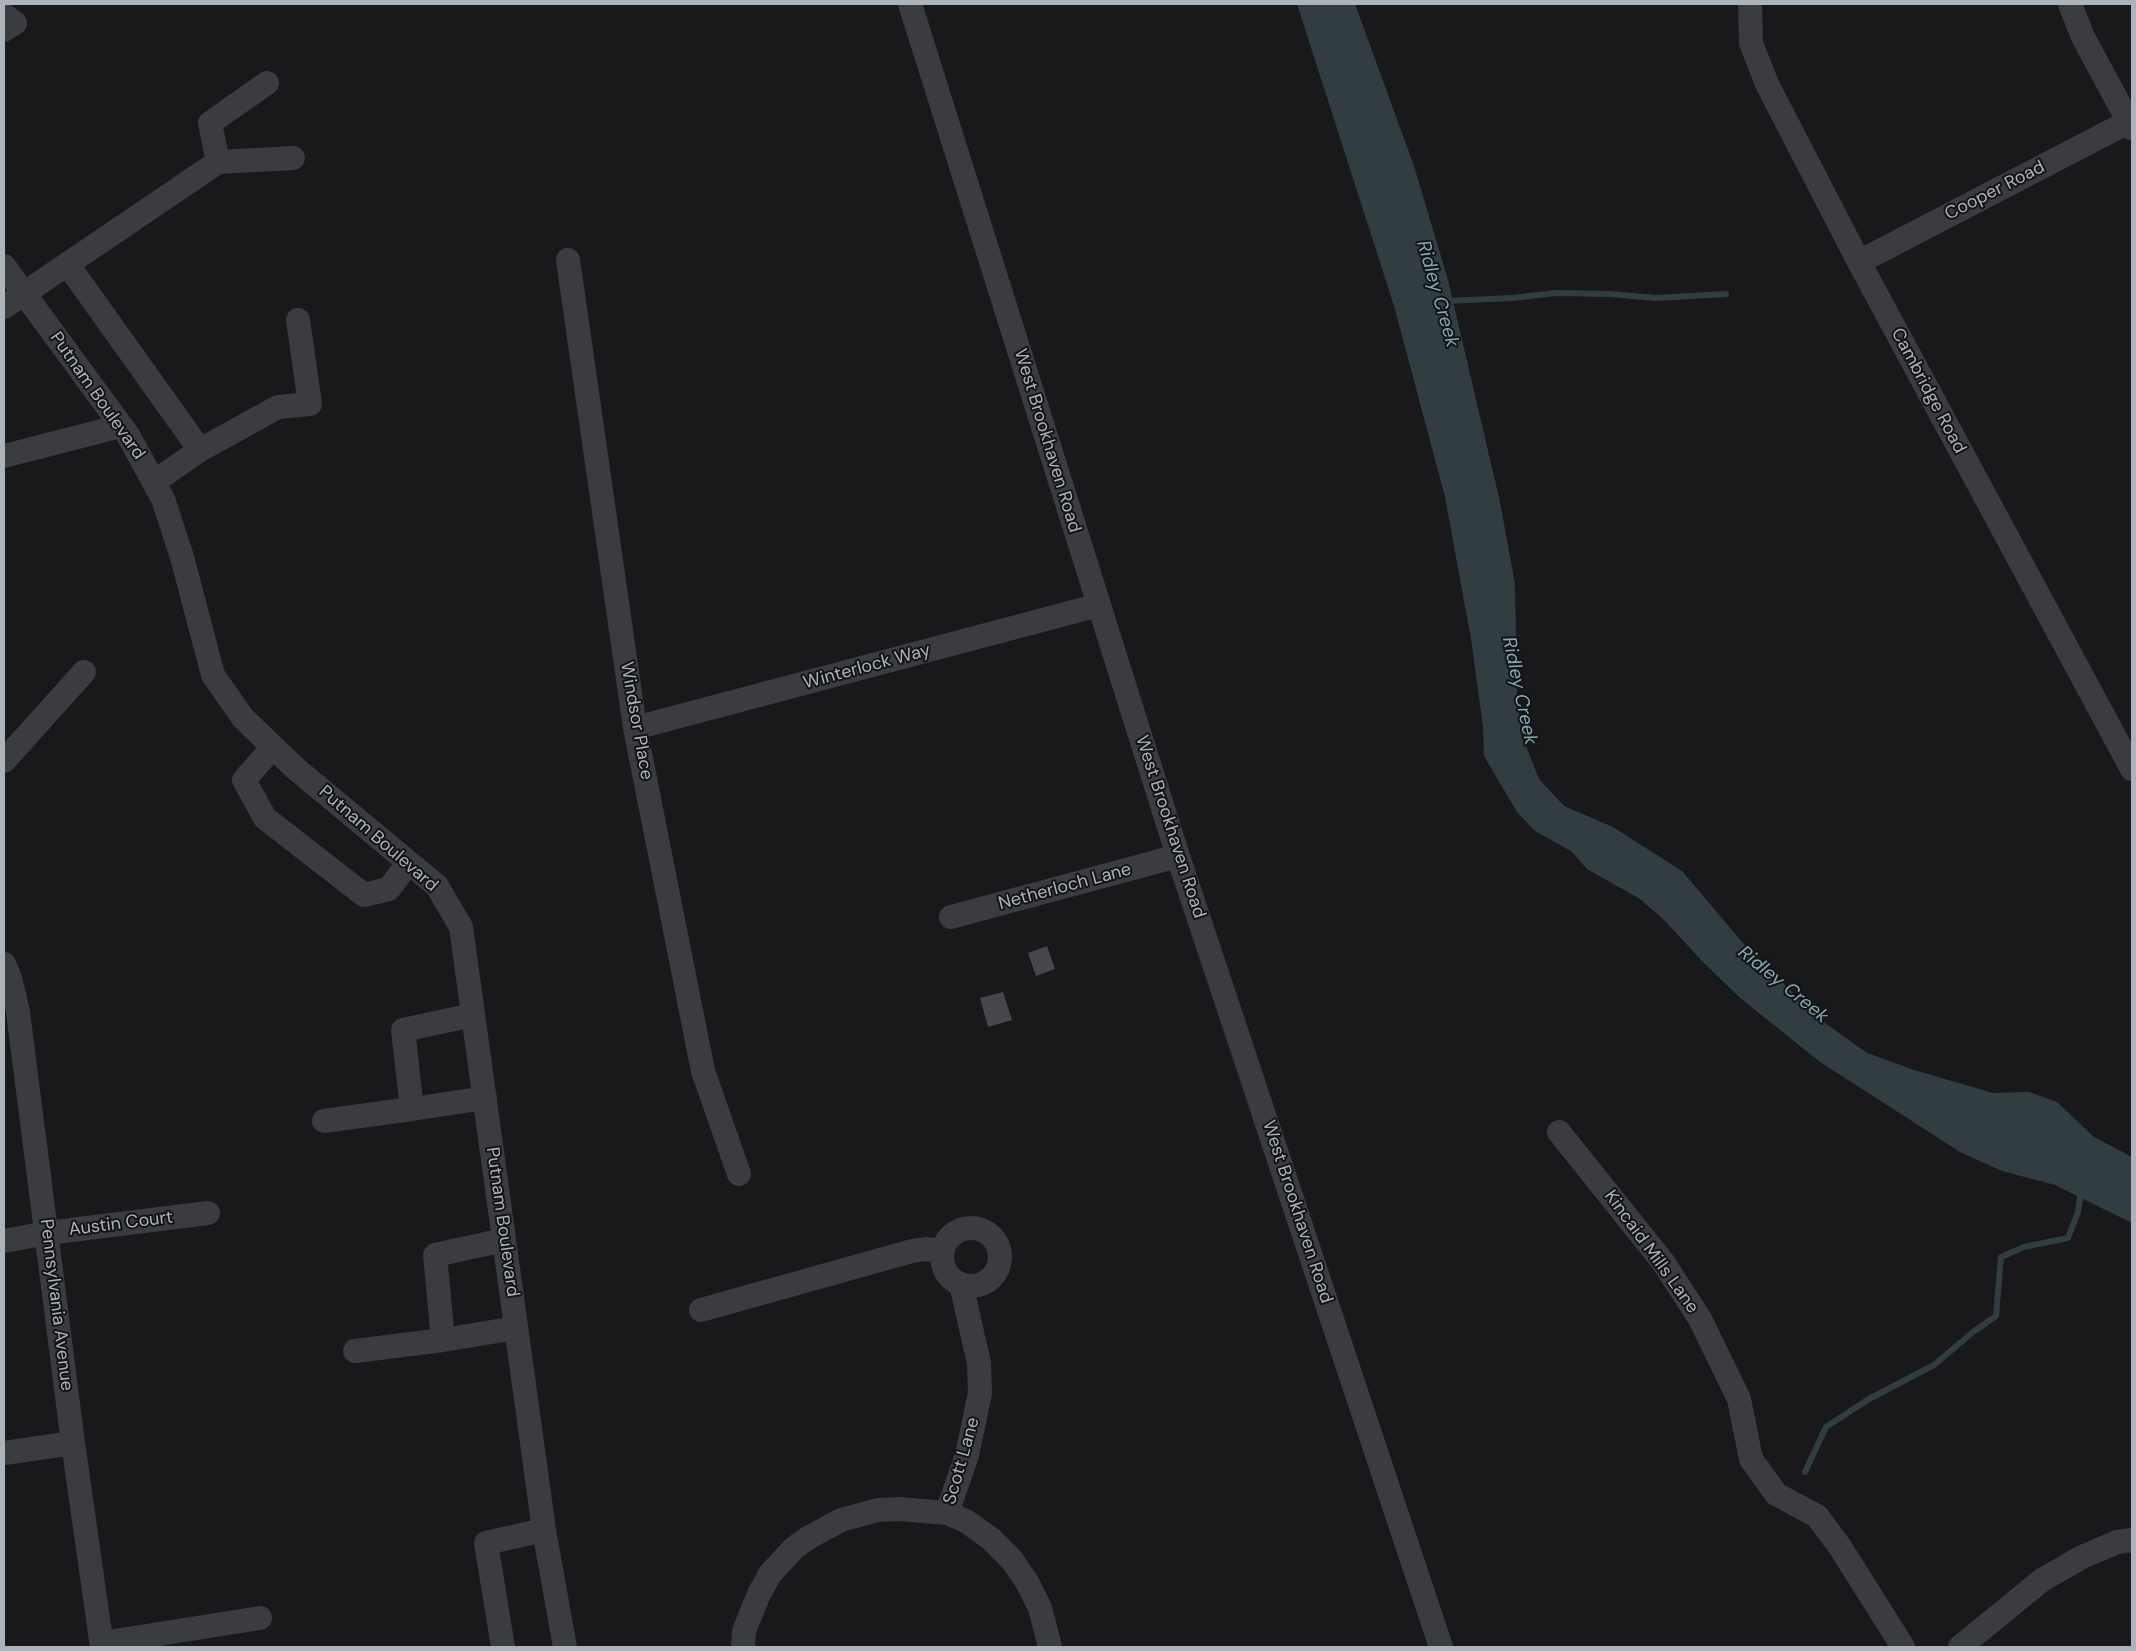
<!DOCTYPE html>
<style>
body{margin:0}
#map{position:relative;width:2136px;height:1651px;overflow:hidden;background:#19191b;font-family:"DM Sans",sans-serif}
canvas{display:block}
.frame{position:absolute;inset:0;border:5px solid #acb3ba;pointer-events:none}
</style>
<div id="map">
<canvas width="2136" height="1651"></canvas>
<div class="frame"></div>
</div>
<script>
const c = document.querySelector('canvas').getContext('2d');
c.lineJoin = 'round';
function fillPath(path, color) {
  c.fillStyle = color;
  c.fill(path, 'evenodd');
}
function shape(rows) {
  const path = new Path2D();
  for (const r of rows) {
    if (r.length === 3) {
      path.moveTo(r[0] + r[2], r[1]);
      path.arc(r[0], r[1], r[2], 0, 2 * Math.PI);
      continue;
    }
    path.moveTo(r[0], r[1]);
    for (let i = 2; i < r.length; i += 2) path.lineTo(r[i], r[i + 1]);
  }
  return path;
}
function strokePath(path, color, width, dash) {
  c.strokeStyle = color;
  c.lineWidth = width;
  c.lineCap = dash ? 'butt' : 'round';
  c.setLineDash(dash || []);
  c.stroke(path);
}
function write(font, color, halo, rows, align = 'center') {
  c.font = font + ' "DM Sans",sans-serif';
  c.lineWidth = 4;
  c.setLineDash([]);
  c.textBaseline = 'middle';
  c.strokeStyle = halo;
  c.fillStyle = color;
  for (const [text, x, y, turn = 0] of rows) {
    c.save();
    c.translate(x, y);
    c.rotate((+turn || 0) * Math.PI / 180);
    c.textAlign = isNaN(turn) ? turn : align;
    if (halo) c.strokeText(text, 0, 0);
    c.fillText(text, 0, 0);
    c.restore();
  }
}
fillPath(shape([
 [1297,4,1355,4,1414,166,1448,280,1500,502,1515,584,1517,695,1522,736,1539,779,1564,806,1613,827,1682,871,1748,949,1821,1020,1867,1053,1914,1070,1993,1093,2029,1092,2057,1102,2094,1137,2132,1157,2132,1223,2055,1185,2002,1171,1960,1152,1820,1062,1739,997,1702,961,1665,921,1640,899,1587,869,1571,851,1535,831,1517,812,1484,756,1483,727,1471,639,1445,497,1394,306]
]), '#313d40');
strokePath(shape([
 [1446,301,1512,298,1556,293,1610,294,1656,298,1726,294],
 [1805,1472,1826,1427,1869,1399,1934,1365,1973,1332,1996,1316,2001,1257,2024,1247,2068,1238,2078,1212,2080,1198,2078,1191]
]), '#313d40', 6);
fillPath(shape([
 [1047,946,1055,969,1036,976,1028,953],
 [1003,992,1012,1020,988,1027,980,998]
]), '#46474b');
strokePath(shape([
 [910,4,1178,856,1441,1647],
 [1750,4,1751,43,1767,84,1859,262,2132,769],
 [2070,4,2083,37,2132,128],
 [4,15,15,23,4,30],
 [218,162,210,123,267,83],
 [568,260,635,728,703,1071,739,1174],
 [1859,262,2132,120],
 [68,265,200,450,154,482],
 [4,266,128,435,163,499,182,557,213,675,243,718,295,768,437,886,461,927,544,1530,565,1647],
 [4,307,218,162,293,158],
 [200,450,278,407,310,404,298,320],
 [4,456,121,426],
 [635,728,1099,605],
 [273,747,244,780,265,818,364,895,389,889,408,863],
 [4,761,84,672],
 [951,917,1178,856],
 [4,964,10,978,18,1012,73,1443,102,1647],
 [473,1015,403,1030,412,1109,485,1098],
 [324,1121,412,1109],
 [1559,1132,1663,1262,1700,1319,1739,1399,1751,1459,1776,1494,1817,1516,1840,1547,1903,1647],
 [971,1257,29],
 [504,1240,435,1255,443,1340,516,1328],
 [4,1241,47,1233,208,1213],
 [701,1310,912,1251,925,1249,942,1251],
 [355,1351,443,1340],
 [4,1453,73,1443],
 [947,1513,967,1455,980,1393,979,1363,961,1284],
 [102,1643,260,1618],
 [503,1647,486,1543,544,1530],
 [743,1647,744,1631,759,1594,770,1574,794,1548,808,1538,841,1520,878,1510,899,1509,947,1513,966,1521,991,1539,1012,1560,1027,1582,1040,1608,1050,1647],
 [1960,1647,2042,1580,2082,1557,2117,1542,2132,1540]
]), '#3a3c3f', 24);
write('18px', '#acb3ba', '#141416', [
 ["Cooper Road",1995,191,-27],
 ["Cambridge Road",1928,391,62],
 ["Putnam Boulevard",97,396,55],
 ["West Brookhaven Road",1047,441,73],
 ["Winterlock Way",867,667,-15],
 ["Windsor Place",636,721,80],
 ["West Brookhaven Road",1170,827,72],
 ["Putnam Boulevard",378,839,41],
 ["Netherloch Lane",1065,887,-15],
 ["West Brookhaven Road",1297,1212,72],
 ["Putnam Boulevard",502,1222,82],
 ["Austin Court",121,1224,-7],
 ["Kincaid Mills Lane",1651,1252,54],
 ["Pennsylvania Avenue",56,1305,83],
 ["Scott Lane",962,1461,-74]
]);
write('italic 19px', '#85a8b2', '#141416', [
 ["Ridley Creek",1437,294,74],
 ["Ridley Creek",1519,691,78],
 ["Ridley Creek",1783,985,39]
]);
</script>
